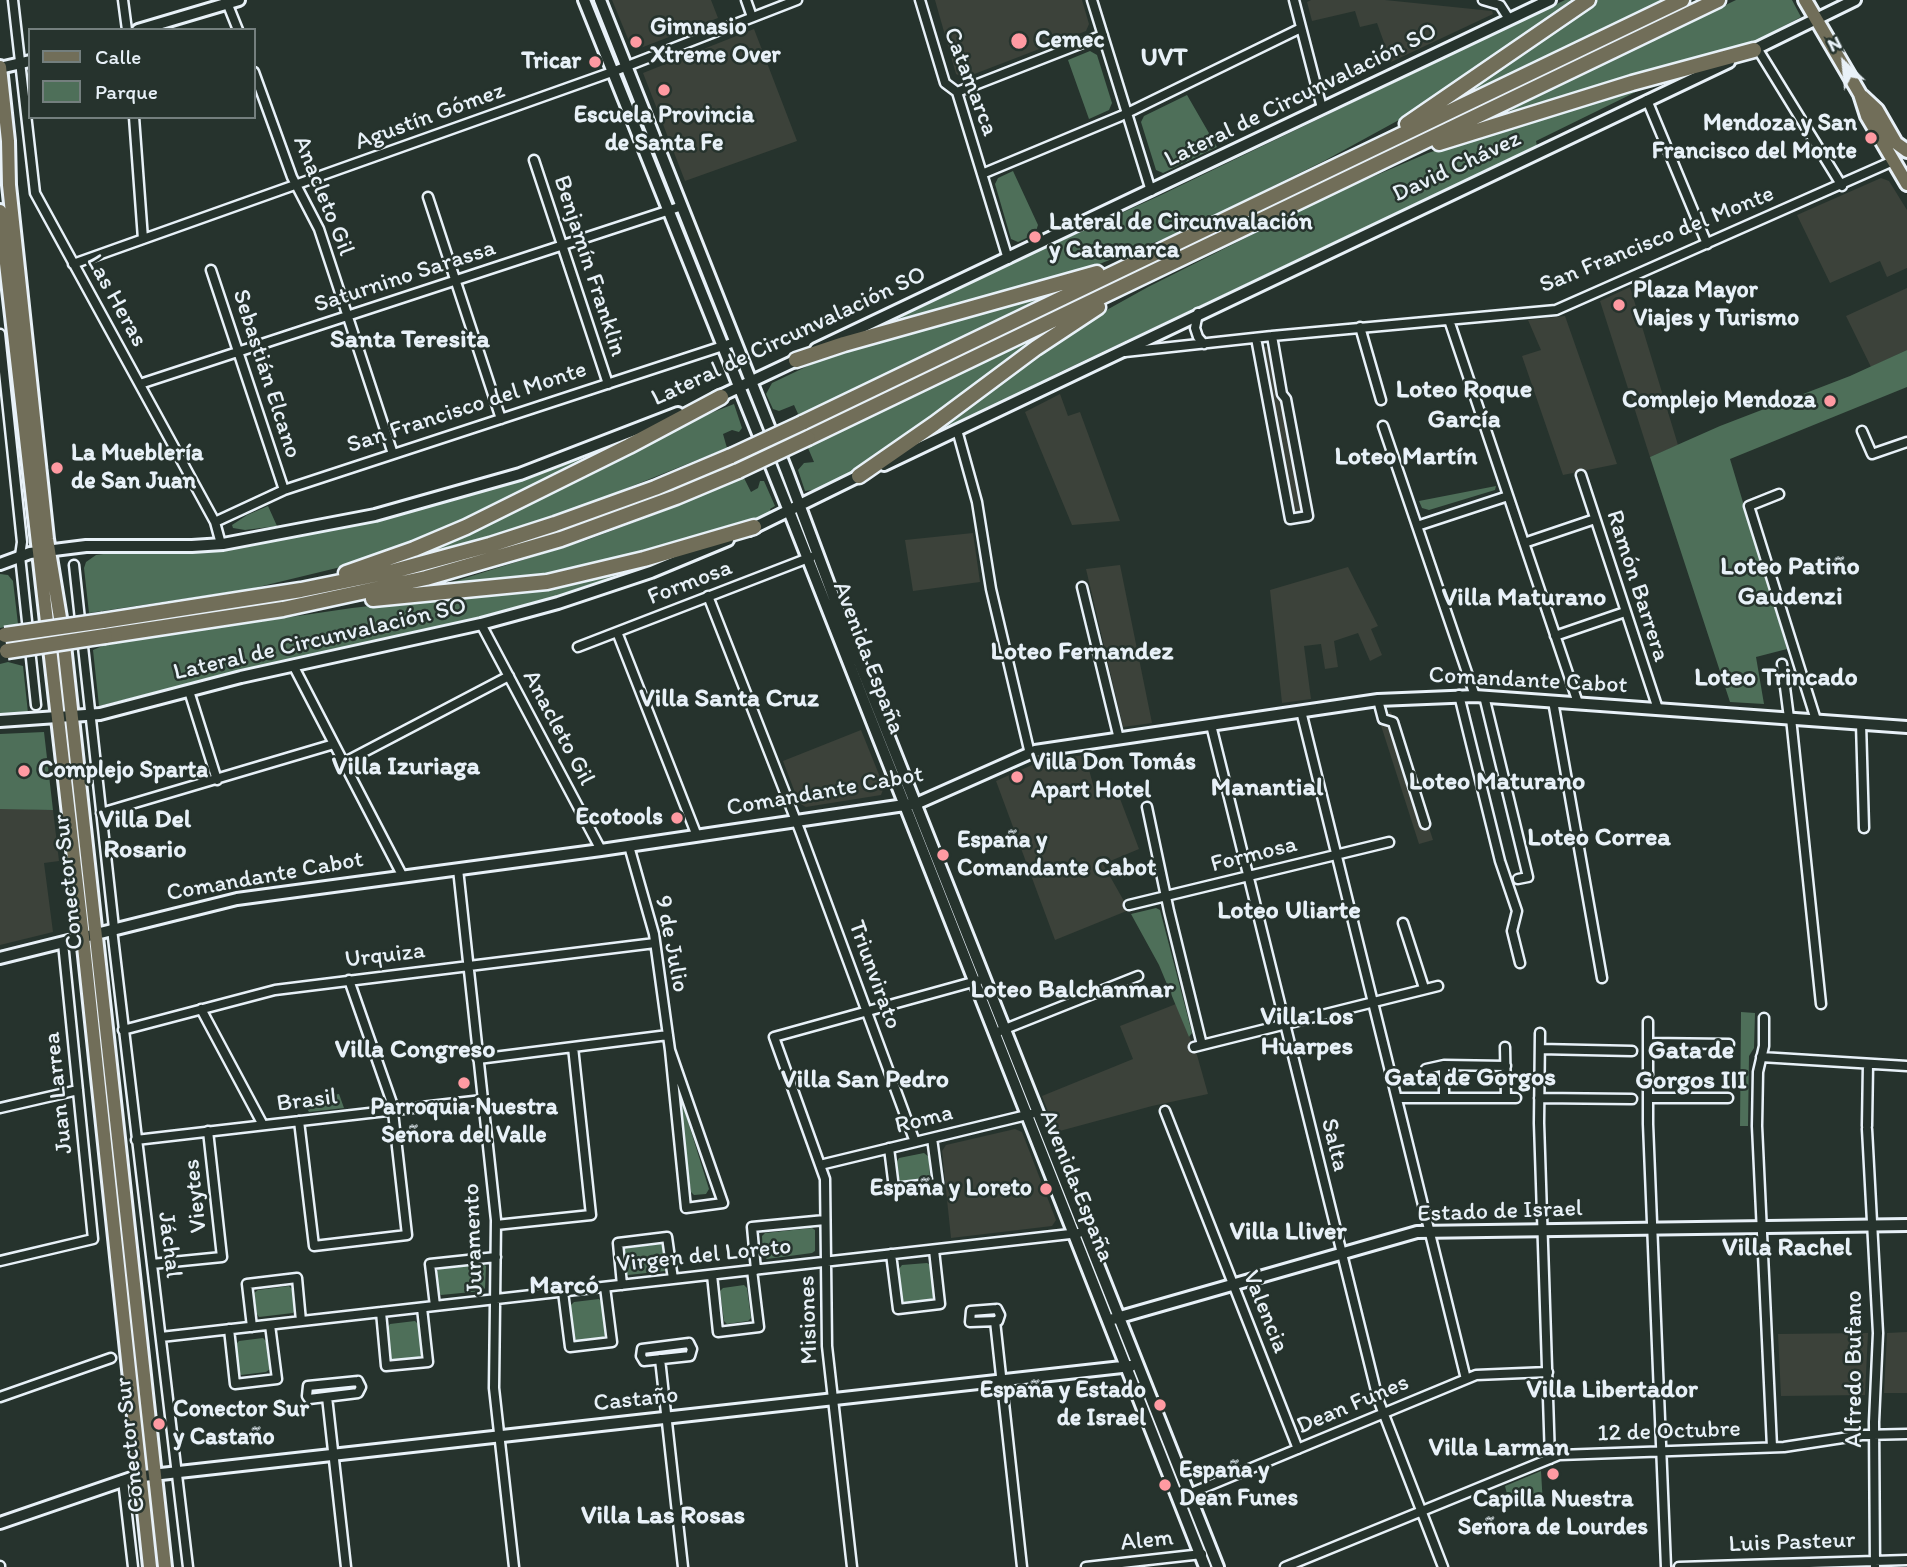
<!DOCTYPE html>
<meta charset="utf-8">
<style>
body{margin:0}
#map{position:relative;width:1907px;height:1567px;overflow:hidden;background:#26332d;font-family:Itim,sans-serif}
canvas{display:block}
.legend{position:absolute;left:28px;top:28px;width:228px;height:91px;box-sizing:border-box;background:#26332d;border:2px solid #747f7e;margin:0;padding:9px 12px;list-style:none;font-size:21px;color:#e8f1f8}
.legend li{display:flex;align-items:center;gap:14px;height:35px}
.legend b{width:35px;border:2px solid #747f7e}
.north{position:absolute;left:1809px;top:28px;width:70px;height:70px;-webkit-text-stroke:5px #26332d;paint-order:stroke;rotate:334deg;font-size:19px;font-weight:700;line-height:28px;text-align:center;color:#e8f1f8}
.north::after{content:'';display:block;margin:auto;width:24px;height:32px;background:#e8f1f8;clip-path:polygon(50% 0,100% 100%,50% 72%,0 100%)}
</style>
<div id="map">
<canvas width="1907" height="1567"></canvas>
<ul class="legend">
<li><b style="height:9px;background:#716e59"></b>Calle</li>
<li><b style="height:19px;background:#4e6f59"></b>Parque</li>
</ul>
<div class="north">N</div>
</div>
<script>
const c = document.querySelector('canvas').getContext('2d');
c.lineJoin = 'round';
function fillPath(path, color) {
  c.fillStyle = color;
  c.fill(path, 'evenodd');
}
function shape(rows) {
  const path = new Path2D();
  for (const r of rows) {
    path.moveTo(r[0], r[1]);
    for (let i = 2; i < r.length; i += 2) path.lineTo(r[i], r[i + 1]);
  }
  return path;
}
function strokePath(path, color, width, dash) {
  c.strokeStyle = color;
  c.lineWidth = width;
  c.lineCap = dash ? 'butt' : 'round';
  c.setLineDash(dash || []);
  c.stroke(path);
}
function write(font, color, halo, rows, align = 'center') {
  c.font = font + ' Itim,sans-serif';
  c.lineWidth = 5;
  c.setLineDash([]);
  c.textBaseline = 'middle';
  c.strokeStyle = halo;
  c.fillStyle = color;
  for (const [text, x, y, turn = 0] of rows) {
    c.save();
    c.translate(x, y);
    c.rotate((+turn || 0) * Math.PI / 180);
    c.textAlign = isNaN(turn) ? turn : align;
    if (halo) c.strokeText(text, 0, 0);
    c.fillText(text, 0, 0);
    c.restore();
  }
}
fillPath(shape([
 [612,0,711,0,718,18,638,49,631,46],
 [935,0,1082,0,1089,24,1086,31,964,78,956,74],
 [1311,0,1385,0,1492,11,1493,14,1391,62,1377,23,1360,27,1355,11,1312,21,1307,2],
 [754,29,797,141,685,181,643,73],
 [1881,178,1889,181,1907,210,1907,268,1887,277,1880,261,1830,283,1797,215],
 [1630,287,1678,445,1650,457,1600,301],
 [1907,288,1907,350,1871,367,1846,316],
 [1565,316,1617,464,1563,475,1522,356,1541,350,1528,320],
 [1275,346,1284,390,1288,390,1311,522,1289,525,1255,348],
 [1060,394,1068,416,1080,412,1120,521,1072,525,1025,412],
 [973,533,980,582,913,591,905,540],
 [1120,565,1152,723,1123,727,1086,569],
 [1348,567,1378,626,1371,629,1382,655,1370,661,1358,633,1334,641,1338,667,1325,669,1321,644,1304,646,1311,699,1282,703,1270,590],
 [1391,712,1433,840,1419,844,1377,713],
 [861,730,884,787,881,795,806,807,799,803,783,761],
 [1085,755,1097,799,1119,796,1139,849,1103,864,1129,910,1055,940,996,781,1041,761],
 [5,808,53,810,59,861,44,863,53,932,0,945,0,809],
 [1176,1004,1197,1055,1208,1094,1152,1106,1056,1132,1042,1096,1133,1059,1120,1026],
 [1015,1129,1022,1132,1056,1220,1052,1226,951,1238,942,1151,946,1145],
 [1907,1332,1907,1393,1884,1393,1887,1333],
 [1868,1333,1865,1395,1781,1396,1778,1334]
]), '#3c423a');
fillPath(shape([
 [1565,0,1577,0,1419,109,1324,161,1176,234,1079,272,867,332,866,330,1161,195],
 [1594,0,1664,0,1464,96,1466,90],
 [1736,0,1792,0,1801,17,1734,52,1505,117,1513,108,1525,102],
 [1090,51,1097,55,1112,103,1109,110,1089,119,1068,60],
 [1645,85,1648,86,1536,141,1537,146,1058,373,909,448,1034,355,1085,322,1148,287,1335,193,1428,153],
 [1187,95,1217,147,1163,173,1156,170,1141,122,1144,116],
 [1013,171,1038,225,1035,234,1018,242,1011,239,995,184,998,178],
 [1052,292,989,325,799,416,794,405,779,411,773,409,766,394,772,383,837,352],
 [1051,330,874,461,820,489,805,491,798,470,804,463,814,462,808,448,812,445],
 [1907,350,1907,387,1730,459,1787,649,1756,657,1764,704,1730,702,1650,457,1720,426,1850,376],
 [734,404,742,428,739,432,732,430,723,434,727,448,575,509,500,533,393,562,563,484,693,420],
 [604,451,427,539,345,566,250,589,89,613,84,568,86,562,96,555,118,552,167,554,220,551,348,527,473,495],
 [741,478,744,478,751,492,758,488,760,481,764,481,775,506,770,509,771,512,715,536,564,574,430,589,587,540,667,510],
 [1496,486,1495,490,1429,510,1422,508,1419,501],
 [268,506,277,526,245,530,233,528,232,525,247,515],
 [669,558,669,560,651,566,524,607,268,664,99,706,93,650,107,644,352,608,424,600],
 [0,574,8,575,13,581,18,624,0,628],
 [8,662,23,666,28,713,0,715,0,664],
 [44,732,53,810,0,809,0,734],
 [1156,908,1160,910,1192,1033,1189,1037,1159,965,1131,914],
 [93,982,98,998,146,1450,139,1412],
 [1741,1012,1755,1013,1754,1048,1749,1056,1748,1126,1740,1126],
 [339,1094,344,1108,309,1112,302,1100],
 [678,1096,680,1096,709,1189,706,1194,694,1195,691,1192],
 [924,1153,929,1157,930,1179,900,1182,896,1163,899,1158],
 [812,1228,815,1230,815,1251,812,1253,767,1259,763,1256,762,1236,765,1233],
 [660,1244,664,1247,667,1269,665,1271,628,1275,626,1273,623,1250,625,1248],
 [482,1263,486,1266,485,1288,482,1291,441,1295,438,1292,436,1272,439,1269],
 [927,1263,931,1265,935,1298,932,1301,906,1304,902,1301,899,1269,902,1265],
 [744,1285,747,1288,751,1318,748,1321,727,1324,724,1321,720,1291,723,1288],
 [289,1286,292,1289,295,1310,293,1313,259,1317,257,1314,254,1293,258,1290],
 [599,1299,602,1302,606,1335,603,1338,577,1341,573,1337,570,1306,574,1302],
 [415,1321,418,1324,422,1354,419,1357,394,1360,391,1358,388,1327,390,1324],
 [263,1338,266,1341,270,1369,266,1372,241,1375,239,1373,236,1344,239,1341],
 [1541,1471,1543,1505,1510,1506,1505,1486]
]), '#4e6f59');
const street = shape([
 [13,0,35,193,215,522,221,544],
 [123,0,127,30],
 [226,0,238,30],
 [746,0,752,17],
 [920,0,945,83,957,92,1008,259],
 [1092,0,1151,191],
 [1294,0,1322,108],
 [1483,0,1500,5,1509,19],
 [1757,48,1842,186],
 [254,72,292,177,319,229,393,454],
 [957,92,1103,35],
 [1647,100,1707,244],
 [134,117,143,239],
 [534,160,608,384],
 [982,174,1121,116,1301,28],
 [428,197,501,419],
 [73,264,612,72,797,0],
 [211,270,284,490],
 [1198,313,1195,328,1198,337,1204,344],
 [1449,320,1578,703],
 [1360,327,1381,400],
 [0,334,22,542,20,556,36,705],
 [1256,338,1290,519,1308,516,1286,399,1282,394,1272,336],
 [1125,352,1272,336,1556,310,1893,161],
 [140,384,682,206],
 [1383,426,1475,696],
 [957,430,977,502,991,589,1030,754],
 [1862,431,1872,454,1907,442],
 [1581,475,1658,709],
 [1779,494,1749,506,1816,720],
 [215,522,284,490,735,342],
 [1417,526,1508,496],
 [1524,543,1595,519],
 [74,565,114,928],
 [1082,587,1119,739],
 [708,596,800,831,915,1142],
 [481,624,601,850],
 [617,632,697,836],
 [1555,636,1625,612],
 [578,647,811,557],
 [1782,664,1789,718],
 [293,665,402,875],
 [189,691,217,780],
 [1459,695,1500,861,1517,911,1512,931,1520,963],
 [1484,696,1528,877,1518,879],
 [1378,700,1383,719,1393,722,1425,824],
 [1553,701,1602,978],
 [1301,711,1466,1379],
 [1791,718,1821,1004],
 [1861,723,1864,828],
 [1211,725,1378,1399,1443,1567],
 [343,763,509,676],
 [1147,807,1169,911,1202,1045],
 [101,813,334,744],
 [629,846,654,934,670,1050,686,1208,723,1203,670,1050],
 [458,869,496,1220,494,1388,514,1567],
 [1129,905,1389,842],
 [1403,923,1424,988],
 [112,929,188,1567],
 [201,1009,263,1125],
 [1764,1018,1764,1046,1758,1072,1757,1126,1772,1447],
 [1648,1022,1648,1124,1666,1567],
 [123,1030,275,990,655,943],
 [1000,1031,1138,976],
 [1540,1033,1539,1123,1550,1459],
 [1648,1043,1729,1044],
 [1194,1047,1438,986],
 [1505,1047,1506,1098],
 [1540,1049,1632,1051],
 [1761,1057,1907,1066],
 [478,1059,668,1035],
 [1426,1069,1444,1065,1506,1066],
 [1397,1098,1516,1098],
 [1444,1098,1444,1065],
 [1539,1098,1632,1099],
 [1648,1098,1728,1098],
 [0,1108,78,1090],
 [1165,1111,1298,1449],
 [299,1121,314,1246,407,1235,392,1103,349,980],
 [1867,1126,1868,1064],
 [1867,1129,1878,1333,1874,1422,1875,1567],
 [136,1140,482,1100],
 [889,1148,894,1188,938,1183,932,1138],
 [820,1165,1031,1114],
 [496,1225,591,1215,573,1047],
 [891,1254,898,1309,940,1304,934,1250],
 [0,1261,93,1239,63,943],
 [152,1264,222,1257,208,1131],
 [756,1270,752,1227,825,1220],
 [712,1275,718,1332,759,1327,752,1270],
 [622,1285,618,1243,667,1237,673,1279],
 [563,1292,570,1347,612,1342,605,1287],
 [435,1306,430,1264,496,1257],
 [997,1309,1000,1315,998,1321,970,1322,971,1311,997,1309],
 [381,1312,386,1366,428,1362,422,1308],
 [995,1321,1022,1567],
 [252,1327,247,1284,297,1278,301,1321],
 [229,1329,235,1384,277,1379,270,1325],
 [161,1337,1079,1233],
 [689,1343,692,1349,690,1356,644,1361,641,1356,642,1349,689,1343],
 [660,1359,683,1567],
 [358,1381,361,1387,358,1393,309,1399,307,1396,308,1386,358,1381],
 [0,1397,111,1358],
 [327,1397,346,1567],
 [123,1480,133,1567],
 [1184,1496,1476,1375,1548,1372],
 [0,1566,0,1567],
 [852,1567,827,1346,825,1179,774,1037,980,980],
 [1086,1567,1202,1554],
 [1285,1567,1559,1455,1784,1447,1862,1435,1907,1434],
 [1679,1567,1907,1560]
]);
const secondary = shape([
 [584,0,789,511,1205,1567],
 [600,0,787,472,837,606,1218,1567],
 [138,30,239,0],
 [1747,53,1855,0],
 [0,68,30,61],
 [816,349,1550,0],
 [716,398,803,357],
 [884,465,1729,62],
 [749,530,863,474],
 [0,564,30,553,86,546,192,546,223,544,375,515,520,474,678,413],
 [0,721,100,714,241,677,481,624,558,603,651,572,728,540],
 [0,958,237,899,601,850,918,803,1035,751,1378,700,1475,696,1907,727],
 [1113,1319,1417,1232,1907,1225],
 [0,1523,134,1477,1131,1366]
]);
const primary = shape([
 [1805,0,1860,94,1867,116,1907,184],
 [0,67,8,141,9,185,47,539,63,636,165,1567],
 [1862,96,1877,110,1896,143,1907,151],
 [0,211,83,937,150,1567]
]);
const highway = shape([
 [1407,124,1588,0],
 [1439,143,1632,83,1754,50],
 [796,360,844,344,1097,273],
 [802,423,1682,0],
 [808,438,1718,0],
 [859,476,934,424,1036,348,1098,307],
 [346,573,414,549,466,527,629,446,721,397],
 [373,599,547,582,644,559,754,527],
 [103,621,301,590,394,571,490,545,555,524,655,488,731,456],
 [105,636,283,609,426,578,561,539,676,497,738,471]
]);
strokePath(street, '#e8f1f8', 13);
strokePath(secondary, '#e8f1f8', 16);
strokePath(primary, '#e8f1f8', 18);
strokePath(highway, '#e8f1f8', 19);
strokePath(street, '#26332d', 8);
strokePath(secondary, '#26332d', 10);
strokePath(primary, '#716e59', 12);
strokePath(highway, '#716e59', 14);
const highwayBridge = shape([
 [731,456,802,423],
 [738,471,808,438],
 [5,635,103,621],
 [7,651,105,636]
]);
strokePath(highwayBridge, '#e8f1f8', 19, []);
strokePath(highwayBridge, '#716e59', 14);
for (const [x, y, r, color] of [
 [1019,41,9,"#ff9aa2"],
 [636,42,7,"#ff9aa2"],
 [595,62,7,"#ff9aa2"],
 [664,90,7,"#ff9aa2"],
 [1871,138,7,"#ff9aa2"],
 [1035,237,7,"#ff9aa2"],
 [1619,305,7,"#ff9aa2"],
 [1830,401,7,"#ff9aa2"],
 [57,468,7,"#ff9aa2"],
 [24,771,7,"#ff9aa2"],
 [1017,777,7,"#ff9aa2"],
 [677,818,7,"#ff9aa2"],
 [943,855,7,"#ff9aa2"],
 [464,1083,7,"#ff9aa2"],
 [1046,1189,7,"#ff9aa2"],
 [1160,1405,7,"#ff9aa2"],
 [159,1424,7,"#ff9aa2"],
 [1553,1474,7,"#ff9aa2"],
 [1165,1485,7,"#ff9aa2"]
]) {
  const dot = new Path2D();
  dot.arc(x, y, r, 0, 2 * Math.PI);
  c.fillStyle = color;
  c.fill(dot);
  strokePath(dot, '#26332d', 2.5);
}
write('bold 24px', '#e8f1f8', '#26332d', [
 ["Gimnasio",650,28],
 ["Xtreme Over",650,56],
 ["Cemec",1035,41],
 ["Tricar",581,62,"right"],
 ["Escuela Provincia",664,116,"center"],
 ["de Santa Fe",664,144,"center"],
 ["Mendoza y San",1857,124,"right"],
 ["Francisco del Monte",1857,152,"right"],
 ["Lateral de Circunvalación",1049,223],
 ["y Catamarca",1049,251],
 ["Plaza Mayor",1633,291],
 ["Viajes y Turismo",1633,319],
 ["Complejo Mendoza",1816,401,"right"],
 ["La Mueblería",71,454],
 ["de San Juan",71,482],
 ["Villa Don Tomás",1031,763],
 ["Apart Hotel",1031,791],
 ["Complejo Sparta",38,771],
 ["Ecotools",663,818,"right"],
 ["España y",957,841],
 ["Comandante Cabot",957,869],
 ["Parroquia Nuestra",464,1108,"center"],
 ["Señora del Valle",464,1136,"center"],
 ["España y Loreto",1032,1189,"right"],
 ["España y Estado",1146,1391,"right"],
 ["de Israel",1146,1419,"right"],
 ["Conector Sur",173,1410],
 ["y Castaño",173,1438],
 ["España y",1179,1471],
 ["Dean Funes",1179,1499],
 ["Capilla Nuestra",1553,1500,"center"],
 ["Señora de Lourdes",1553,1528,"center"]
], 'left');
write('24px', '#e8f1f8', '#26332d', [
 ["Catamarca",970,82,69],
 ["Lateral de Circunvalación SO",1301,96,-26],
 ["Agustín Gómez",430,117,-20],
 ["David Chávez",1457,167,-25],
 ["Anacleto Gil",323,196,68],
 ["San Francisco del Monte",1657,240,-22],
 ["Benjamín Franklin",589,266,72],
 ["Saturnino Sarassa",405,277,-18],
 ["Las Heras",116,301,61],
 ["Lateral de Circunvalación SO",789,337,-25],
 ["Sebastián Elcano",266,374,72],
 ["San Francisco del Monte",467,408,-18],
 ["Formosa",690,583,-21],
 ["Ramón Barrera",1637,586,72],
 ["Lateral de Circunvalación SO",320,640,-13],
 ["Avenida España",868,658,69],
 ["Comandante Cabot",1528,681,3],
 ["Anacleto Gil",558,728,62],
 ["Comandante Cabot",825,792,-10],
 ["Formosa",1254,855,-14],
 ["Comandante Cabot",265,877,-10],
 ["Conector Sur",69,882,-96],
 ["9 de Julio",671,944,79],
 ["Urquiza",385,956,-7],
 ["Triunvirato",874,975,70],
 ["Juan Larrea",59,1093,-96],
 ["Brasil",307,1101,-7],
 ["Roma",924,1120,-14],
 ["Salta",1334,1145,76],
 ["Avenida España",1076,1186,68],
 ["Vieytes",196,1196,-96],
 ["Estado de Israel",1500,1212,-2],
 ["Juramento",474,1239,-92],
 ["Jáchal",169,1245,83],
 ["Virgen del Loreto",704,1256,-6],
 ["Valencia",1265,1312,68],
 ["Misiones",809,1320,-92],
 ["Alfredo Bufano",1855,1369,-90],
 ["Castaño",636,1400,-6],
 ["Dean Funes",1353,1405,-23],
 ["12 de Octubre",1669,1432,-2],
 ["Conector Sur",131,1445,-96],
 ["Alem",1147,1541,-6],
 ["Luis Pasteur",1792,1543,-2]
]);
write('bold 26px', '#e8f1f8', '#26332d', [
 ["UVT",1164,58],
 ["Santa Teresita",410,340],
 ["Loteo Roque",1464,390],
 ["García",1464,420],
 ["Loteo Martín",1406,457],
 ["Loteo Patiño",1790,567],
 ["Gaudenzi",1790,597],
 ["Villa Maturano",1524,598],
 ["Loteo Fernandez",1082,652],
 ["Loteo Trincado",1776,678],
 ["Villa Santa Cruz",729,699],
 ["Villa Izuriaga",406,767],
 ["Loteo Maturano",1497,782],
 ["Manantial",1267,788],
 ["Villa Del",145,820],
 ["Rosario",145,850],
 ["Loteo Correa",1599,838],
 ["Loteo Uliarte",1289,911],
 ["Loteo Balchanmar",1072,990],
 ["Villa Los",1307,1017],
 ["Huarpes",1307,1047],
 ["Villa Congreso",415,1050],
 ["Gata de",1691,1051],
 ["Gorgos III",1691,1081],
 ["Gata de Gorgos",1470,1078],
 ["Villa San Pedro",865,1080],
 ["Villa Lliver",1288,1232],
 ["Villa Rachel",1787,1248],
 ["Marcó",564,1286],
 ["Villa Libertador",1612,1390],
 ["Villa Larman",1499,1448],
 ["Villa Las Rosas",663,1516]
]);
</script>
